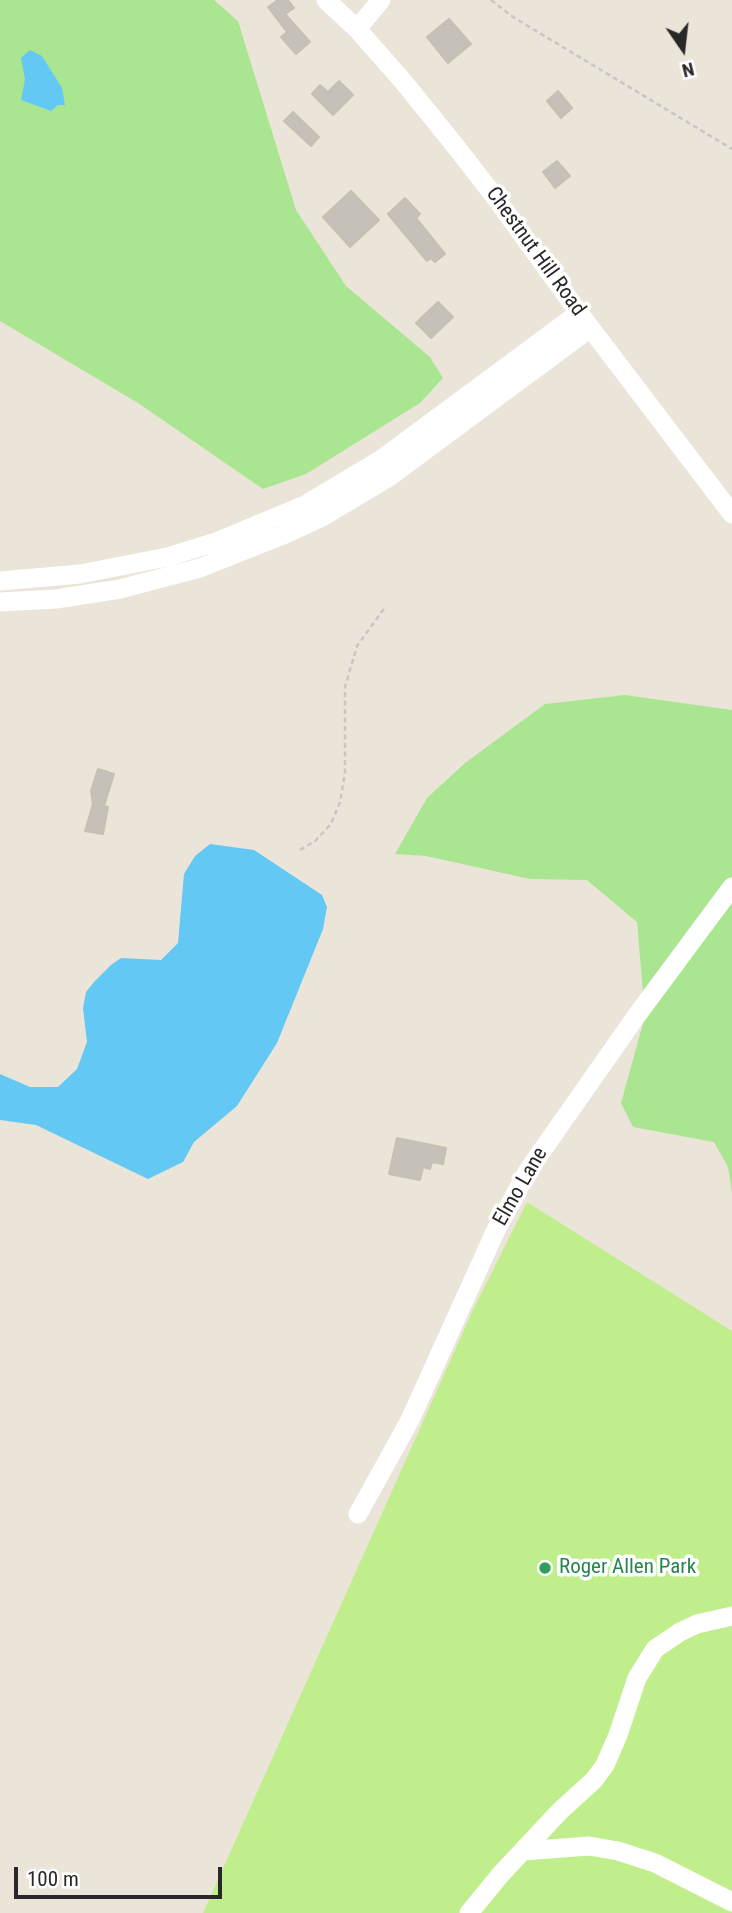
<!DOCTYPE html>
<style>
body{margin:0}
#map{position:relative;width:732px;height:1913px;overflow:hidden;background:#ebe4d8;font-family:"Roboto Condensed",sans-serif}
canvas{display:block}
.north{position:absolute;left:648px;top:14px;width:70px;height:70px;-webkit-text-stroke:5px #fff;paint-order:stroke;rotate:166deg;font-size:19px;font-weight:700;line-height:28px;text-align:center;color:#282828}
.north::after{content:'';display:block;margin:auto;width:24px;height:32px;background:#282828;clip-path:polygon(50% 0,100% 100%,50% 72%,0 100%)}
.scale{position:absolute;left:14px;top:1867px;width:208px;height:32px;box-sizing:border-box;border:4px solid #282828;border-top:0;padding-left:9px;font-size:21px;line-height:24px;white-space:nowrap;color:#282828;-webkit-text-stroke:5px #fff;paint-order:stroke}
</style>
<div id="map">
<canvas width="732" height="1913"></canvas>
<div class="north">N</div>
<div class="scale">100 m</div>
</div>
<script>
const c = document.querySelector('canvas').getContext('2d');
c.lineJoin = 'round';
function fillPath(path, color) {
  c.fillStyle = color;
  c.fill(path, 'evenodd');
}
function shape(rows) {
  const path = new Path2D();
  for (const r of rows) {
    path.moveTo(r[0], r[1]);
    for (let i = 2; i < r.length; i += 2) path.lineTo(r[i], r[i + 1]);
  }
  return path;
}
function strokePath(path, color, width, dash) {
  c.strokeStyle = color;
  c.lineWidth = width;
  c.lineCap = dash ? 'butt' : 'round';
  c.setLineDash(dash || []);
  c.stroke(path);
}
function write(font, color, halo, rows, align = 'center') {
  c.font = font + ' "Roboto Condensed",sans-serif';
  c.lineWidth = 7;
  c.setLineDash([]);
  c.textBaseline = 'middle';
  c.strokeStyle = halo;
  c.fillStyle = color;
  for (const [text, x, y, turn = 0] of rows) {
    c.save();
    c.translate(x, y);
    c.rotate((+turn || 0) * Math.PI / 180);
    c.textAlign = isNaN(turn) ? turn : align;
    if (halo) c.strokeText(text, 0, 0);
    c.fillText(text, 0, 0);
    c.restore();
  }
}
fillPath(shape([
 [0,0,214,0,238,21,296,210,346,286,430,357,443,378,420,403,306,474,263,489,138,403,0,321],
 [625,695,732,710,732,1193,728,1167,714,1142,633,1127,621,1103,645,1016,637,922,587,880,530,879,426,856,395,854,427,798,465,763,545,704]
]), '#aae691');
fillPath(shape([
 [527,1202,732,1331,732,1913,203,1913,473,1310]
]), '#c0ee8c');
fillPath(shape([
 [30,50,42,56,62,88,65,105,58,105,51,111,21,100,25,79,21,58],
 [210,844,254,850,322,895,327,907,323,929,277,1043,237,1106,194,1142,183,1162,148,1179,36,1125,0,1120,0,1074,30,1087,58,1087,77,1069,87,1042,83,1008,86,992,94,982,111,965,121,958,161,960,178,943,184,874,195,856]
]), '#64c8f4');
const building = shape([
 [278,0,288,0,294,8,285,14,310,42,296,54,281,37,287,32,268,7,278,0],
 [449,19,471,44,448,63,427,37,449,19],
 [339,81,353,95,333,115,312,94,320,85,328,92,339,81],
 [558,91,572,108,561,118,547,101,558,91],
 [293,112,319,137,311,146,284,121,293,112],
 [557,161,570,176,555,188,543,172,557,161],
 [351,191,379,220,350,247,323,217,351,191],
 [405,198,420,214,416,218,445,254,435,262,431,258,427,261,388,214,405,198],
 [438,302,453,317,431,338,416,323,438,302],
 [98,769,114,774,104,806,108,807,103,834,85,831,93,804,91,791,98,769],
 [397,1138,446,1148,443,1164,432,1162,430,1169,423,1167,420,1180,389,1174,397,1138]
]);
fillPath(building, '#c6c1b8');
strokePath(building, '#c6c0b2', 2);
strokePath(shape([
 [491,0,513,17,732,149],
 [300,850,315,841,331,824,340,802,345,773,345,687,357,646,386,606]
]), '#c7c7c7', 2.5, [5, 3.5]);
strokePath(shape([
 [326,0,357,29,402,80,453,143,495,197,579,313,732,514],
 [357,29,381,0],
 [0,581,80,574,167,557,216,542,305,505,382,459,579,313],
 [0,602,56,599,120,589,200,568,283,535,322,517,389,477,590,328],
 [358,1514,410,1420,495,1232,527,1172,637,1015,732,887],
 [523,1851,589,1846,618,1851,655,1863,732,1902],
 [469,1913,501,1874,560,1811,594,1780,605,1765,618,1735,637,1678,655,1649,680,1632,697,1624,732,1616]
]), '#fff', 19);
for (const [x, y, r, color] of [
 [545,1568,7,"#2e9e5b"]
]) {
  const dot = new Path2D();
  dot.arc(x, y, r, 0, 2 * Math.PI);
  c.fillStyle = color;
  c.fill(dot);
  strokePath(dot, '#fff', 2.5);
}
write('21px', '#282828', '#fff', [
 ["Chestnut Hill Road",535,252,54],
 ["Elmo Lane",521,1187,-60]
]);
write('21px', '#27864d', '#fff', [
 ["Roger Allen Park",559,1568]
], 'left');
</script>
